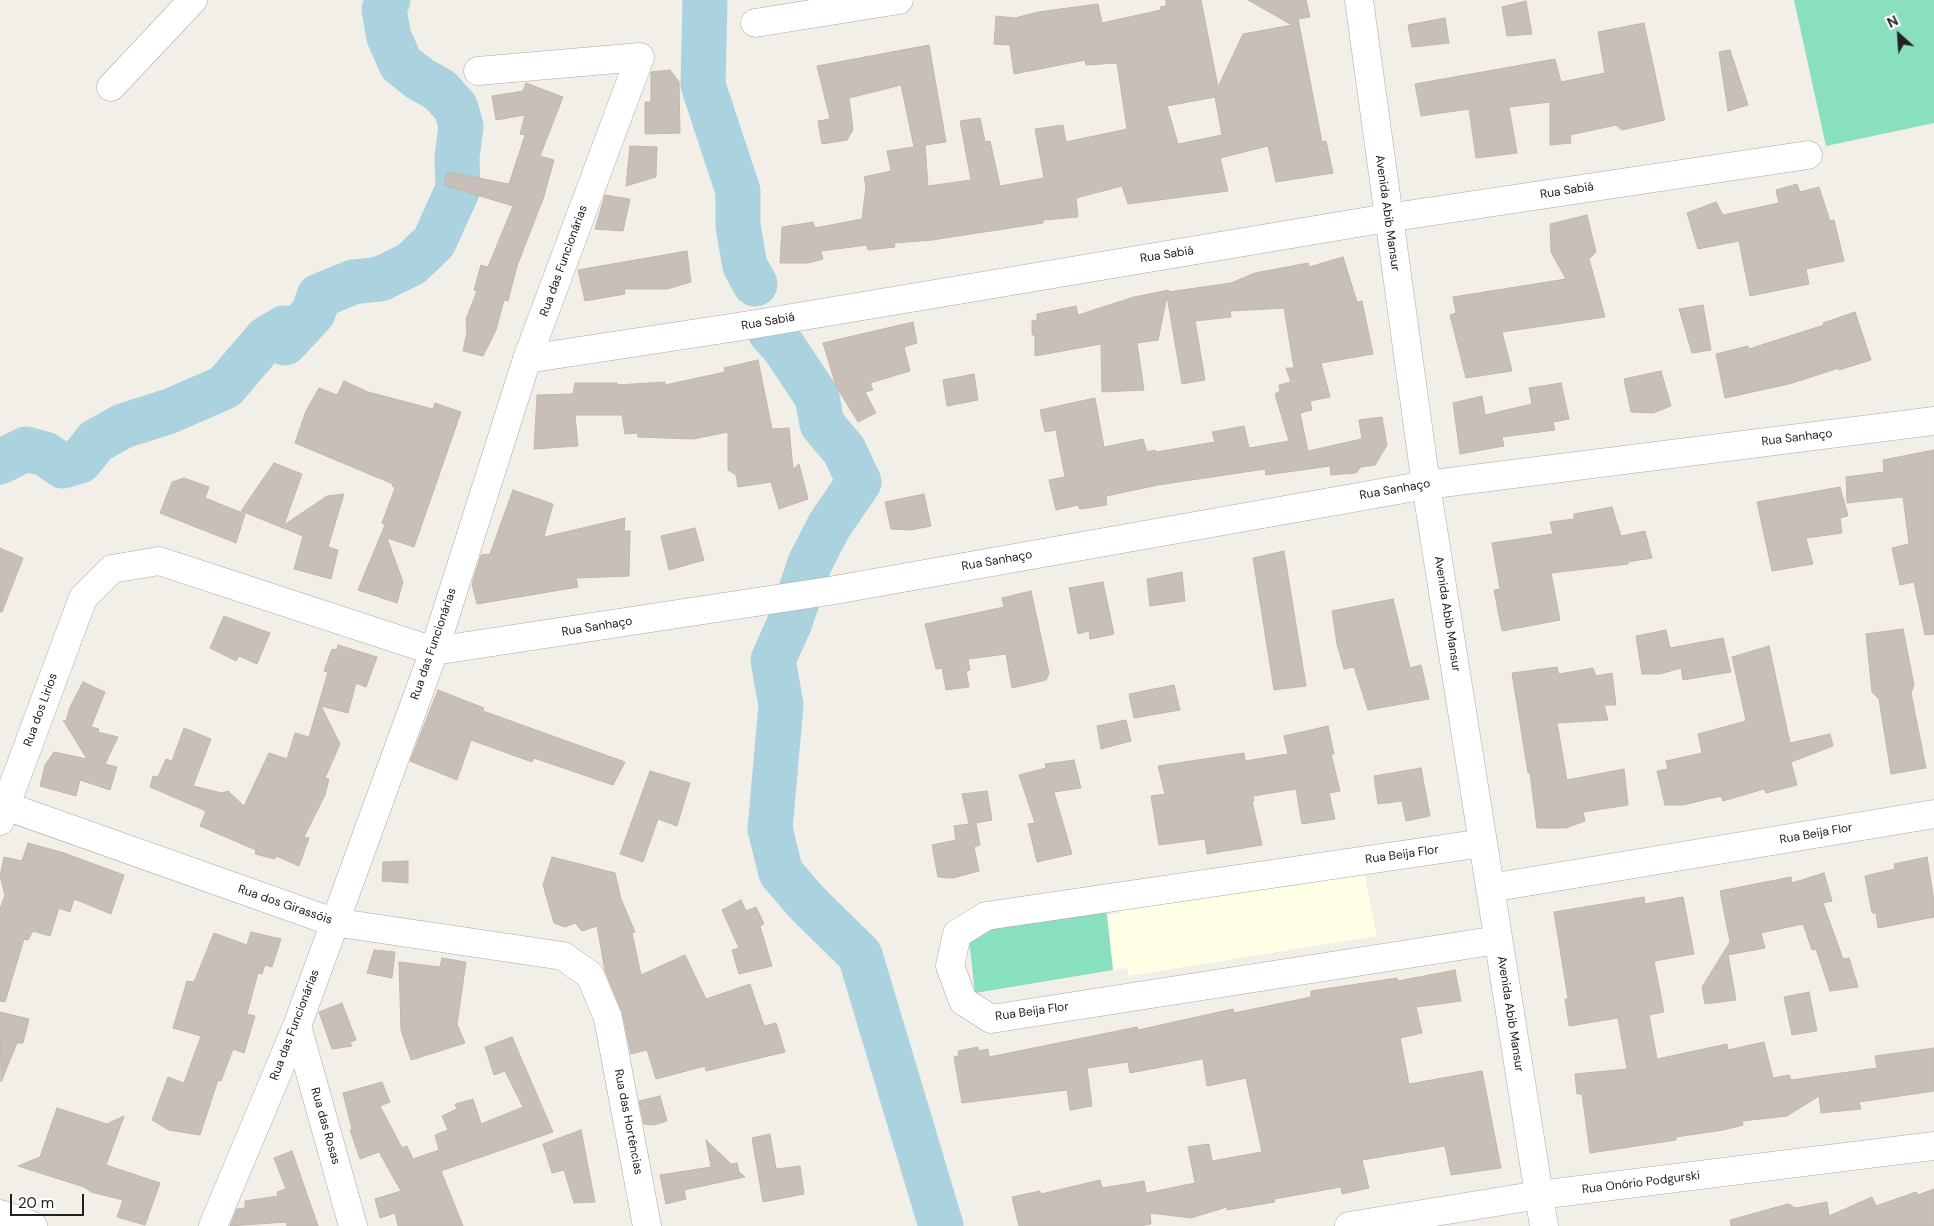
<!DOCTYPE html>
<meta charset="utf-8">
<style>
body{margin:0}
#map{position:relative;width:1934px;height:1226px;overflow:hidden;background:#f2efe9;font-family:"DM Sans",sans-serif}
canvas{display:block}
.north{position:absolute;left:1874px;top:10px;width:50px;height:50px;-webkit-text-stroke:4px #fff;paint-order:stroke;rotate:334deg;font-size:14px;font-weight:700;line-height:20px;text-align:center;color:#222}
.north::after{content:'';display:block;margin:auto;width:18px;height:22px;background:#222;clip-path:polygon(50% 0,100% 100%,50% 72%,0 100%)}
.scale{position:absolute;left:10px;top:1194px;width:74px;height:22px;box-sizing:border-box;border:2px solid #222;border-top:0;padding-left:6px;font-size:15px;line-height:18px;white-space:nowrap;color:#222;-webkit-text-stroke:4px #fff;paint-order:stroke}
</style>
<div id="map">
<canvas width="1934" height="1226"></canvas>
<div class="north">N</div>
<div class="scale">20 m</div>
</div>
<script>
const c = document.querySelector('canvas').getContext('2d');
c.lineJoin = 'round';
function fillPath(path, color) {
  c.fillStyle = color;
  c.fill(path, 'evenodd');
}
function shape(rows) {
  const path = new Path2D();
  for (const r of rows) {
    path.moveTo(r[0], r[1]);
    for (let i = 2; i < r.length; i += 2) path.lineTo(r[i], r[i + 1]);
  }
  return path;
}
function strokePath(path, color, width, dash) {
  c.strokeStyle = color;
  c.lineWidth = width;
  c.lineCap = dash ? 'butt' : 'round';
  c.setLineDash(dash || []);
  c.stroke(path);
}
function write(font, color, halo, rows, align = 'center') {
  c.font = font + ' "DM Sans",sans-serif';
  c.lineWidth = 4;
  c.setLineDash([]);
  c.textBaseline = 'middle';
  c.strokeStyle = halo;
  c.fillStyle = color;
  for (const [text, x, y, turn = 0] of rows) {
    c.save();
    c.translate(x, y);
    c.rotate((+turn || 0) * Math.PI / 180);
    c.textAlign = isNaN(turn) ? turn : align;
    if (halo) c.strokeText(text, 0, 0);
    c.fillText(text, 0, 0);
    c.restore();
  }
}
fillPath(shape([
 [1363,868,1377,936,1128,976,1128,968,1113,970,1107,916,1120,913,1120,906,1301,885,1300,876]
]), '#ffffe5');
fillPath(shape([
 [1794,0,1934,0,1934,123,1826,146],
 [1106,907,1113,970,975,993,968,930]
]), '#88e0be');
strokePath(shape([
 [705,0,703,85,738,191,738,226,745,266,755,284],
 [770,332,783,346,817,397,822,424,844,450,859,482,829,526,810,563,790,622,773,660,781,705,770,829,781,873,808,904,860,955,941,1226],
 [0,462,26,449,45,454,63,466,80,461,96,441,123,426,170,411,225,387,266,339,284,328,285,343,313,313,319,296,353,282,380,279,411,264,434,242,458,189,457,158,461,126,456,108,440,90,420,79,401,64,389,37,384,10,388,0]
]), '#aad3df', 45);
const building = shape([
 [1166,0,1201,0,1218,87,1243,34,1292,25,1248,0,1306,0,1310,17,1298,19,1322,142,1326,141,1333,173,1276,182,1268,146,1220,158,1228,191,1128,204,1122,186,1076,198,1078,217,1043,220,1043,223,932,240,894,243,895,247,868,250,867,245,821,251,823,259,808,263,780,263,782,227,813,222,815,228,862,219,866,186,864,177,891,171,887,151,914,147,901,85,849,98,853,130,847,140,822,144,818,121,830,119,817,66,929,45,946,142,925,145,928,186,971,180,960,121,980,118,985,142,990,141,1000,186,1044,178,1035,129,1063,125,1066,142,1127,129,1117,63,1086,65,1085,60,1014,74,1010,45,994,44,996,16,1015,18,1038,12,1098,4,1102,23,1161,10,1160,7,1166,6,1166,0],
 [1215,97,1222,135,1178,144,1167,106,1215,97],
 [1526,1,1532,34,1507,36,1502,7,1526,1],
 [1445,18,1449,43,1412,47,1408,25,1445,18],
 [1644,23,1665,120,1622,130,1616,125,1570,135,1571,143,1550,145,1550,102,1509,107,1517,153,1476,158,1469,109,1421,116,1415,84,1555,59,1561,82,1605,73,1598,32,1644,23],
 [1730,50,1748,105,1728,111,1719,52,1730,50],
 [670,70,679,82,680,133,645,134,645,102,651,102,651,72,670,70],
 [526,83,563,97,540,156,554,160,543,199,517,266,508,301,504,300,496,330,483,356,463,351,467,332,466,319,477,291,474,290,481,265,488,267,513,206,444,185,447,172,509,184,525,135,520,134,525,115,496,120,492,96,523,91,526,83],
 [630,146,657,147,656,177,626,186,630,146],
 [1797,184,1800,192,1819,187,1830,221,1834,220,1844,261,1806,269,1809,284,1750,296,1739,241,1698,249,1687,213,1716,202,1723,215,1779,203,1776,190,1797,184],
 [605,195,630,199,623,231,595,229,605,195],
 [1587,215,1596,252,1589,259,1605,317,1502,332,1512,371,1466,378,1450,315,1456,313,1453,297,1566,279,1551,252,1550,224,1587,215],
 [687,251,691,282,667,289,624,289,625,294,585,301,578,270,687,251],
 [1343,257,1357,302,1362,301,1373,354,1321,363,1330,397,1310,401,1312,410,1300,413,1308,451,1362,439,1359,420,1382,417,1387,445,1375,465,1361,467,1356,473,1331,475,1330,466,1266,475,1265,469,1158,485,1106,496,1107,505,1080,509,1078,505,1056,510,1049,480,1065,477,1056,430,1045,432,1040,410,1095,398,1104,447,1143,439,1147,452,1155,450,1156,452,1215,442,1212,432,1244,426,1249,448,1289,441,1275,394,1280,391,1279,385,1291,382,1286,368,1294,368,1284,308,1230,311,1231,317,1195,321,1205,380,1182,384,1167,296,1158,340,1137,343,1144,390,1102,392,1101,344,1035,356,1035,337,1032,334,1032,321,1037,320,1037,314,1076,306,1078,315,1134,297,1169,290,1168,292,1231,283,1255,273,1308,263,1309,267,1343,257],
 [1703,305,1711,350,1692,353,1679,309,1703,305],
 [1855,312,1871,360,1839,370,1839,368,1789,384,1725,398,1716,354,1748,346,1749,349,1824,325,1823,323,1855,312],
 [913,322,917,343,904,347,910,371,870,383,873,390,865,392,876,413,858,422,836,386,823,343,913,322],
 [758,360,772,429,789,428,793,469,799,464,808,499,779,509,771,482,738,487,736,475,728,470,728,432,693,439,638,437,637,433,625,434,622,415,575,415,578,446,534,449,537,395,573,394,575,383,617,383,617,385,665,382,665,385,725,372,724,368,758,360],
 [1661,371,1671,406,1653,413,1631,412,1624,379,1661,371],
 [974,374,978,400,947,406,943,380,974,374],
 [344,381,368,392,433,409,435,403,461,412,414,547,387,538,403,582,397,603,358,590,385,525,382,523,395,488,392,486,393,484,295,443,306,411,319,388,337,395,344,381],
 [1561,383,1569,419,1553,422,1555,430,1502,437,1504,446,1460,454,1453,403,1482,396,1485,415,1532,404,1529,388,1561,383],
 [1934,450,1934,634,1925,635,1914,582,1900,585,1892,548,1909,544,1903,497,1847,503,1846,477,1884,472,1883,460,1934,450],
 [274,463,302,474,284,525,327,496,344,494,328,547,338,550,331,579,294,569,303,536,241,511,274,463],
 [184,478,209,487,205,498,245,514,236,543,160,513,172,482,184,478],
 [1840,487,1848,516,1840,518,1842,533,1806,538,1813,564,1772,571,1757,502,1840,487],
 [513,490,553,504,544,537,625,518,624,531,630,531,629,576,576,578,578,587,477,604,472,584,481,555,490,554,513,490],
 [924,494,931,526,911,530,891,529,885,502,924,494],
 [1612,507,1621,536,1645,531,1652,558,1628,562,1628,564,1551,573,1560,620,1502,631,1494,590,1500,589,1492,543,1553,534,1550,522,1574,519,1574,514,1612,507],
 [695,528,704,560,669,570,661,536,695,528],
 [0,548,23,558,2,612,0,612,0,548],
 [1284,551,1306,686,1274,690,1253,558,1284,551],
 [1182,572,1185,601,1150,606,1147,579,1182,572],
 [1103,582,1114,634,1090,639,1089,631,1078,634,1069,588,1103,582],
 [1031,591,1049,673,1046,680,1012,688,1006,654,968,659,970,670,966,671,969,687,946,690,942,668,936,669,925,624,1004,607,1002,598,1031,591],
 [1393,599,1410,668,1421,665,1429,699,1368,710,1354,667,1344,669,1337,644,1332,611,1393,599],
 [224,616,270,633,257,664,239,656,236,661,210,648,224,616],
 [1903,629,1914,685,1911,693,1926,768,1891,774,1879,699,1872,692,1866,634,1903,629],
 [1666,630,1670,648,1723,638,1731,672,1683,680,1681,668,1660,674,1642,674,1636,636,1666,630],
 [338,645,377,657,366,687,356,683,348,713,321,706,340,744,325,778,329,779,325,795,304,837,309,838,299,866,276,856,275,859,255,854,256,850,200,826,206,811,150,787,153,776,158,777,166,759,172,761,184,728,211,739,193,786,222,793,228,791,244,806,269,753,287,759,295,733,309,737,328,672,324,671,332,649,337,650,338,645],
 [1769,646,1790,743,1830,734,1833,746,1791,762,1797,785,1766,793,1764,789,1723,801,1721,796,1683,805,1665,805,1657,771,1668,769,1666,761,1702,753,1698,734,1746,721,1732,657,1769,646],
 [1557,667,1559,674,1593,668,1596,676,1612,673,1616,705,1604,705,1608,720,1557,723,1567,780,1624,769,1628,805,1583,812,1585,821,1566,828,1537,828,1530,773,1528,773,1512,673,1557,667],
 [83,682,105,692,91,727,99,729,98,732,118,737,105,764,117,767,110,790,80,780,76,796,40,786,45,765,54,752,87,759,63,720,66,721,70,707,83,682],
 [1174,685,1180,710,1134,718,1129,694,1174,685],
 [438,690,484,708,483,711,625,762,613,785,534,758,532,762,471,740,457,780,410,761,438,690],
 [1126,720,1131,741,1101,749,1097,726,1126,720],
 [1328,726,1334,754,1331,754,1340,791,1329,793,1335,819,1302,824,1296,789,1253,796,1254,801,1252,801,1262,845,1207,854,1205,839,1159,845,1151,796,1165,794,1158,766,1244,753,1245,761,1288,754,1284,736,1328,726],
 [1074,760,1081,788,1054,792,1072,854,1037,862,1028,824,1035,823,1019,775,1046,768,1045,764,1074,760],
 [1421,768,1430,816,1406,821,1402,801,1378,804,1374,776,1421,768],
 [650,771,690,783,677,826,658,819,643,862,620,854,650,771],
 [987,791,992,820,976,823,980,845,974,847,979,871,953,878,938,877,932,845,956,840,954,826,969,824,962,794,987,791],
 [28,843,64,853,124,875,111,914,74,899,70,912,59,908,50,936,33,931,28,940,24,939,5,1002,0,1001,0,909,5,895,0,876,4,857,22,861,28,843],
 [552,857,615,873,621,899,635,932,632,933,641,975,685,955,706,999,750,984,764,1026,776,1023,785,1052,706,1071,705,1066,656,1079,647,1050,631,1054,622,1012,605,971,597,926,582,931,575,923,565,927,554,923,543,885,552,857],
 [1927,857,1934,901,1934,917,1878,928,1876,913,1872,913,1865,876,1895,869,1894,864,1927,857],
 [408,861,408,883,382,881,383,862,408,861],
 [1824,873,1832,901,1823,903,1843,959,1849,958,1858,987,1830,991,1816,949,1812,950,1803,924,1761,933,1765,948,1728,955,1736,1000,1705,1004,1702,987,1730,942,1720,891,1791,877,1792,883,1824,873],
 [1644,897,1645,904,1683,897,1694,954,1654,961,1664,1012,1649,1015,1657,1059,1727,1044,1728,1050,1764,1042,1773,1078,1789,1075,1791,1080,1877,1068,1875,1056,1934,1048,1934,1091,1859,1102,1861,1109,1821,1113,1819,1096,1787,1116,1742,1121,1743,1125,1723,1130,1676,1137,1676,1140,1590,1153,1582,1094,1577,1094,1575,1074,1627,1069,1618,1018,1569,1026,1565,999,1568,999,1554,912,1644,897],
 [741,900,746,911,756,907,764,924,760,926,772,966,739,974,732,950,739,948,722,910,741,900],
 [251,932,281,939,272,967,265,965,262,974,258,973,247,1014,255,1016,244,1053,233,1049,221,1081,218,1080,200,1135,169,1130,152,1120,168,1077,184,1083,201,1036,173,1028,187,981,194,982,214,933,247,945,251,932],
 [374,950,395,952,392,978,367,973,374,950],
 [442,958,466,962,457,1024,465,1043,411,1060,401,1030,399,962,440,967,442,958],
 [1455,970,1461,1001,1416,1007,1422,1033,1400,1038,1409,1084,1482,1071,1501,1168,1451,1175,1445,1146,1362,1160,1369,1188,1342,1194,1341,1187,1274,1199,1275,1202,1227,1210,1227,1207,1191,1218,1150,1213,1151,1224,1140,1226,1019,1226,1012,1197,1040,1191,1041,1194,1100,1180,1102,1188,1144,1181,1146,1193,1195,1183,1188,1147,1209,1144,1212,1161,1262,1152,1246,1078,1207,1086,1203,1059,1130,1073,1128,1062,1087,1068,1092,1106,1070,1110,1067,1090,962,1103,954,1057,959,1056,958,1051,978,1047,979,1051,988,1049,989,1057,1137,1027,1138,1030,1233,1009,1234,1013,1311,997,1311,991,1397,978,1398,981,1455,970],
 [1809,992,1817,1031,1792,1035,1784,997,1809,992],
 [342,1003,356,1040,350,1042,352,1046,332,1049,319,1012,342,1003],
 [0,1012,29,1019,23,1043,17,1043,1,1082,0,1012],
 [512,1037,553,1132,441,1171,463,1226,398,1226,395,1213,380,1218,375,1199,401,1191,379,1152,360,1159,350,1130,352,1129,343,1093,382,1082,390,1102,380,1106,402,1148,407,1146,413,1159,439,1150,435,1135,448,1130,442,1116,457,1109,455,1104,473,1099,481,1124,523,1107,505,1071,494,1075,485,1047,512,1037],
 [660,1096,667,1121,654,1125,644,1124,639,1101,660,1096],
 [57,1108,107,1124,124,1116,106,1165,160,1183,145,1225,117,1217,123,1200,91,1192,84,1187,18,1166,40,1157,57,1108],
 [581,1130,595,1202,574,1203,564,1170,552,1173,543,1144,581,1130],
 [770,1134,776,1169,800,1166,804,1194,763,1202,752,1138,770,1134],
 [706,1140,731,1164,737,1163,739,1172,745,1177,684,1190,686,1199,666,1204,660,1175,711,1167,706,1140],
 [292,1151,318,1226,287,1226,286,1222,230,1226,237,1209,245,1208,245,1201,278,1196,277,1192,286,1189,274,1158,292,1151],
 [1934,1189,1934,1226,1731,1226,1730,1220,1788,1204,1796,1208,1827,1202,1829,1216,1872,1197,1876,1206,1916,1192,1918,1195,1934,1189]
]);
fillPath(building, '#c7bfb8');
strokePath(building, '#c4b6ab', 1);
const minor = shape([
 [1359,0,1426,485,1544,1226],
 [755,23,899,0],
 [111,87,193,0],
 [527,359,750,325,1387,218,1808,155],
 [0,804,333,922,563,956,590,975,608,1018,647,1226],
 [0,821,83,598,112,569,159,561,434,651,829,591,1426,485,1934,421],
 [1483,843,986,916,957,934,950,966,963,1001,991,1019,1498,940],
 [1490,888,1934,814],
 [297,1026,353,1226],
 [0,1214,33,1226],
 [213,1226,297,1026,434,651,527,359,640,57,478,71],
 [1349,1226,1539,1195,1934,1146]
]);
strokePath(minor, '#a9a9a9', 29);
strokePath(minor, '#fff', 28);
write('12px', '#222', '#fff', [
 ["Rua Sabiá",1567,191,-9],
 ["Avenida Abib Mansur",1387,213,82],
 ["Rua Sabiá",1167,255,-9],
 ["Rua das Funcionárias",564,261,-70],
 ["Rua Sabiá",768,322,-10],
 ["Rua Sanhaço",1797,438,-7],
 ["Rua Sanhaço",1395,490,-10],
 ["Rua Sanhaço",997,561,-10],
 ["Avenida Abib Mansur",1447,614,81],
 ["Rua Sanhaço",597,627,-9],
 ["Rua das Funcionárias",434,644,-71],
 ["Rua dos Lirios",41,710,-70],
 ["Rua Beija Flor",1816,834,-10],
 ["Rua Beija Flor",1402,855,-8],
 ["Rua dos Girassóis",285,905,19],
 ["Rua Beija Flor",1032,1012,-8],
 ["Avenida Abib Mansur",1510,1014,81],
 ["Rua das Funcionárias",295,1025,-69],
 ["Rua das Hortências",628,1122,79],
 ["Rua das Rosas",325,1126,74],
 ["Rua Onório Podgurski",1641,1183,-7]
]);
</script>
